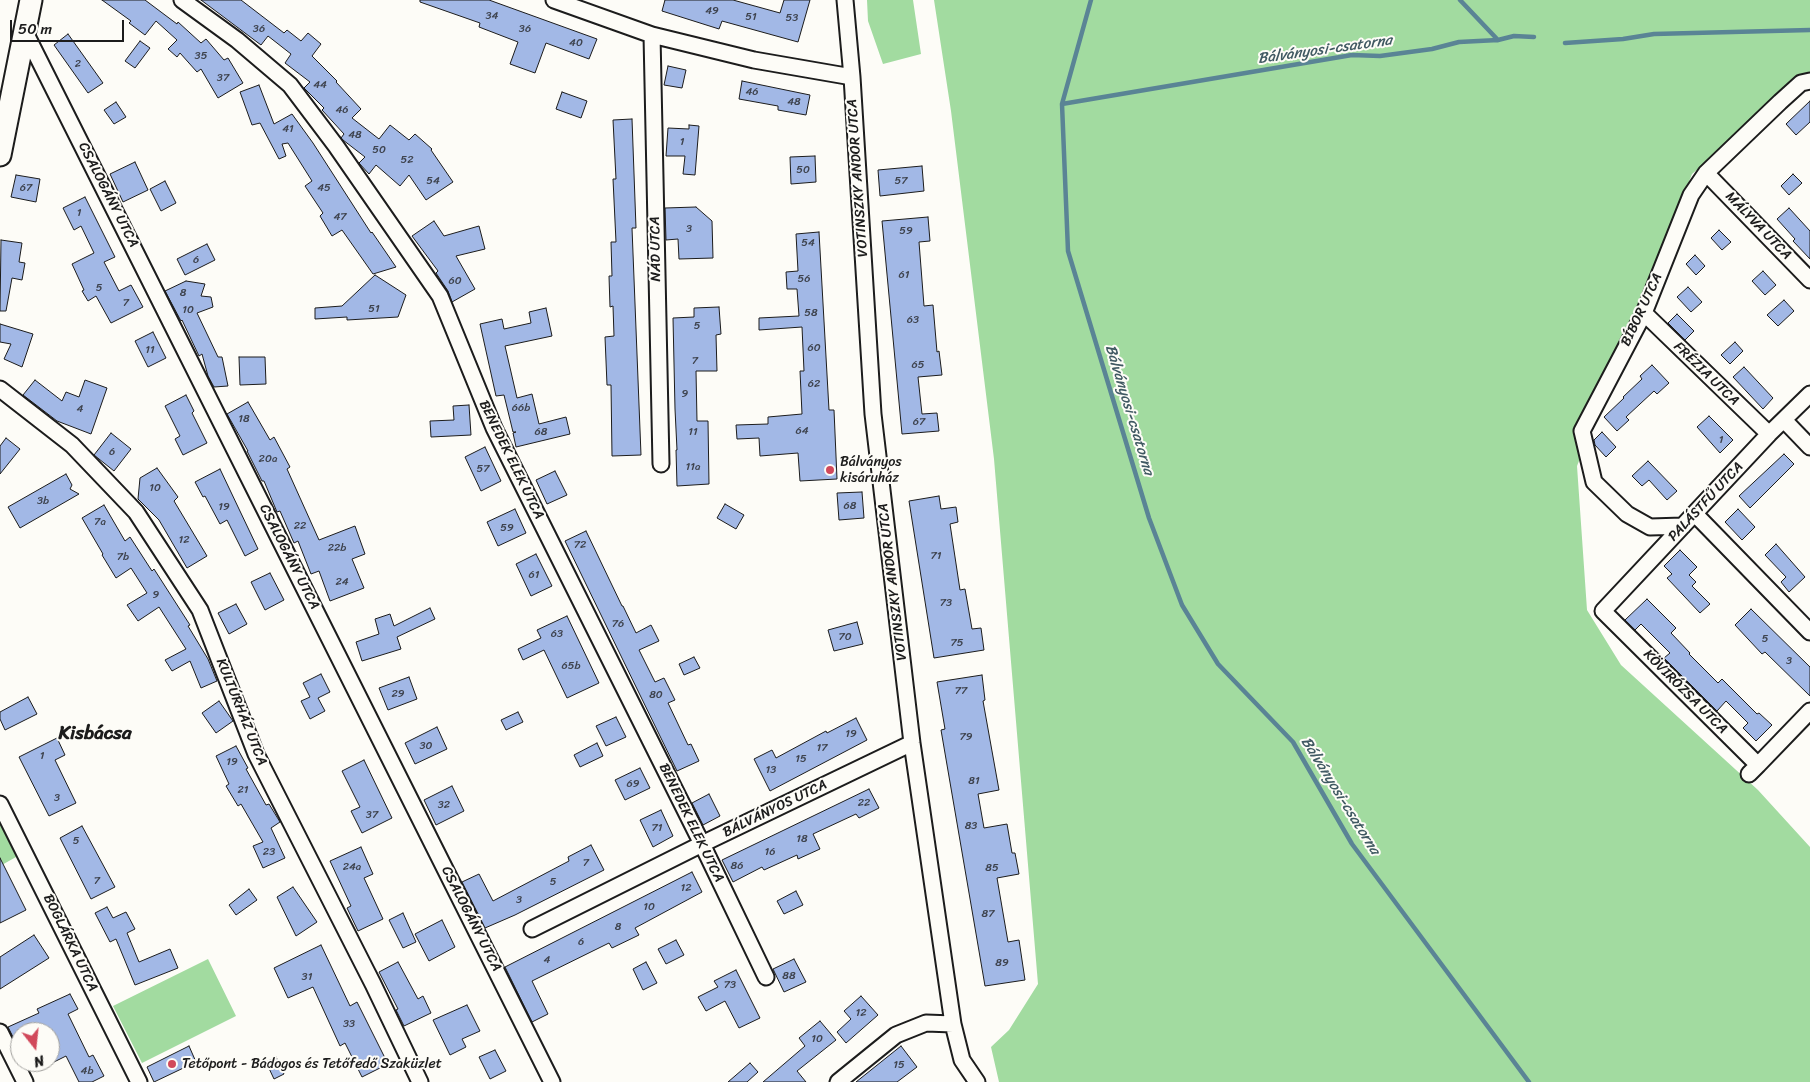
<!DOCTYPE html>
<meta charset="utf-8">
<style>
body{margin:0}
#map{position:relative;width:1810px;height:1082px;overflow:hidden;background:#fdfcf7;font-family:Sriracha,sans-serif}
canvas{display:block}
.north{position:absolute;left:10px;top:1022px;width:50px;height:50px;box-sizing:border-box;background:#fdfcf7;border:1px solid #a3a29f;border-radius:50%;rotate:164deg;font-size:14px;font-weight:700;line-height:20px;text-align:center;color:#1c1c1c}
.north::after{content:'';display:block;margin:auto;width:18px;height:22px;background:#d1495b;clip-path:polygon(50% 0,100% 100%,50% 72%,0 100%)}
.scale{position:absolute;left:10px;top:20px;width:114px;height:22px;box-sizing:border-box;border:2px solid #1c1c1c;border-top:0;padding-left:6px;font-size:15px;line-height:18px;white-space:nowrap;color:#1c1c1c;-webkit-text-stroke:4px #fdfcf7;paint-order:stroke}
</style>
<div id="map">
<canvas width="1810" height="1082"></canvas>
<div class="north">N</div>
<div class="scale">50 m</div>
</div>
<script>
const c = document.querySelector('canvas').getContext('2d');
c.lineJoin = 'round';
function fillPath(path, color) {
  c.fillStyle = color;
  c.fill(path, 'evenodd');
}
function shape(rows) {
  const path = new Path2D();
  for (const r of rows) {
    path.moveTo(r[0], r[1]);
    for (let i = 2; i < r.length; i += 2) path.lineTo(r[i], r[i + 1]);
  }
  return path;
}
function strokePath(path, color, width, dash) {
  c.strokeStyle = color;
  c.lineWidth = width;
  c.lineCap = dash ? 'butt' : 'round';
  c.setLineDash(dash || []);
  c.stroke(path);
}
function write(font, color, halo, rows, align = 'center') {
  c.font = font + ' Sriracha,sans-serif';
  c.lineWidth = 4;
  c.setLineDash([]);
  c.textBaseline = 'middle';
  c.strokeStyle = halo;
  c.fillStyle = color;
  for (const [text, x, y, turn = 0] of rows) {
    c.save();
    c.translate(x, y);
    c.rotate((+turn || 0) * Math.PI / 180);
    c.textAlign = isNaN(turn) ? turn : align;
    if (halo) c.strokeText(text, 0, 0);
    c.fillText(text, 0, 0);
    c.restore();
  }
}
fillPath(shape([
 [867,0,913,0,921,54,883,64,868,21],
 [934,0,1810,0,1810,73,1692,174,1577,466,1587,610,1621,665,1758,790,1810,847,1810,1082,999,1082,991,1047,1009,1030,1038,984,994,459,951,111],
 [0,813,25,852,0,866],
 [208,959,236,1016,142,1063,113,1006]
]), '#a2dba0');
strokePath(shape([
 [1091,0,1062,104,1068,251,1149,518,1182,605,1218,664,1293,742,1352,844,1529,1082],
 [1460,0,1498,40],
 [1565,43,1623,39,1654,34,1810,30],
 [1062,104,1352,55,1380,56,1432,49,1459,42,1498,40,1514,36,1534,37]
]), '#5a8495', 4.5);
const building = shape([
 [102,0,145,0,177,24,178,22,201,43,206,39,224,60,228,58,243,83,218,98,201,69,197,72,180,53,177,57,168,49,177,40,156,21,145,35,129,23,131,21,102,0],
 [201,0,241,0,284,33,287,30,301,41,308,33,321,44,312,56,337,81,336,82,361,109,352,118,379,139,390,125,409,140,415,134,432,149,431,150,453,182,426,200,409,175,400,186,376,165,369,174,359,163,365,157,343,140,341,138,344,134,322,110,324,108,304,88,310,82,285,63,291,54,268,36,261,45,201,0],
 [420,0,489,0,597,39,589,59,546,43,535,73,510,64,518,42,479,27,480,23,420,2,420,0],
 [665,0,733,0,780,13,784,0,810,0,798,42,722,21,719,29,662,11,665,0],
 [68,34,103,83,88,93,54,45,68,34],
 [140,41,150,48,135,68,125,61,140,41],
 [668,66,686,70,682,88,664,85,668,66],
 [742,81,810,95,806,115,778,110,778,106,739,99,742,81],
 [259,85,274,124,292,114,313,143,371,233,372,232,396,267,373,274,342,230,332,236,320,216,323,213,305,186,312,181,288,143,282,144,286,156,279,159,260,123,252,125,240,92,259,85],
 [562,92,587,101,581,118,556,109,562,92],
 [1810,101,1810,122,1796,135,1786,124,1810,101],
 [116,102,126,117,114,124,104,110,116,102],
 [632,119,636,228,632,228,641,455,612,456,611,385,607,385,605,337,614,336,613,306,610,307,609,276,612,276,611,242,616,242,613,179,616,179,613,120,632,119],
 [689,125,699,126,695,175,683,174,685,156,666,156,668,128,689,129,689,125],
 [815,156,816,182,791,184,790,157,815,156],
 [135,162,148,190,123,202,110,174,135,162],
 [922,166,924,191,880,196,878,170,922,166],
 [1793,174,1802,183,1789,195,1781,186,1793,174],
 [16,175,40,179,36,202,11,197,16,175],
 [165,181,176,203,161,211,150,189,165,181],
 [85,197,115,257,104,262,119,291,131,285,143,307,111,323,96,296,88,301,82,291,84,290,72,264,94,253,81,226,74,230,63,208,85,197],
 [696,207,712,221,713,258,679,259,678,239,666,240,665,208,696,207],
 [1789,208,1810,231,1810,259,1793,241,1795,239,1777,219,1789,208],
 [928,217,930,241,919,242,924,306,933,305,937,352,939,351,942,375,918,377,922,414,937,413,939,431,902,434,882,221,928,217],
 [434,221,444,236,479,226,485,249,456,256,475,289,452,302,448,291,436,273,438,271,412,236,434,221],
 [1719,230,1731,242,1722,250,1711,238,1719,230],
 [819,232,829,410,834,410,837,479,800,481,798,453,760,456,759,438,737,439,736,425,768,424,768,417,802,414,800,371,804,371,802,327,759,330,759,318,799,316,797,289,787,289,786,272,798,271,796,234,819,232],
 [1,240,22,243,19,262,25,263,22,280,12,278,6,311,0,311,1,240],
 [207,244,215,260,185,275,177,259,207,244],
 [1695,255,1705,266,1696,275,1686,264,1695,255],
 [1763,271,1776,285,1765,295,1752,281,1763,271],
 [375,275,406,295,398,317,347,320,347,317,315,319,315,308,342,306,375,275],
 [186,281,205,284,201,296,211,297,213,307,197,313,218,357,222,357,228,386,214,387,208,376,202,354,199,356,182,320,181,321,165,291,186,281],
 [1688,287,1702,302,1691,312,1677,297,1688,287],
 [1784,300,1794,311,1778,326,1767,315,1784,300],
 [719,307,721,334,716,335,717,371,696,371,697,421,708,421,709,484,677,486,676,450,677,450,675,409,673,318,694,317,694,308,719,307],
 [546,308,552,336,505,346,517,398,532,394,539,424,566,417,570,434,516,447,513,433,516,432,513,432,504,395,496,396,480,324,502,319,504,329,531,323,529,312,546,308],
 [1677,314,1694,331,1685,340,1668,323,1677,314],
 [0,324,33,334,22,367,4,359,11,344,0,342,0,324],
 [153,332,166,358,148,367,135,341,153,332],
 [1735,342,1743,351,1730,364,1721,355,1735,342],
 [239,357,265,357,266,384,240,385,239,357],
 [1652,365,1669,383,1657,394,1654,391,1626,417,1629,420,1617,431,1604,417,1624,398,1623,397,1642,379,1640,376,1652,365],
 [1744,367,1773,398,1763,409,1733,377,1744,367],
 [35,380,62,401,66,392,79,397,85,380,107,388,91,434,57,421,23,395,35,380],
 [186,395,194,411,192,413,207,443,183,455,175,439,180,436,165,406,186,395],
 [248,402,270,440,274,437,290,467,287,469,319,540,355,526,365,554,352,559,364,588,330,601,319,571,311,574,298,541,294,543,280,511,277,512,264,481,262,481,247,451,248,451,227,414,248,402],
 [469,405,471,435,431,437,430,421,454,420,453,406,469,405],
 [1709,416,1733,440,1720,453,1697,427,1709,416],
 [1602,432,1616,447,1606,457,1595,445,1594,440,1602,432],
 [111,433,131,449,114,471,94,455,111,433],
 [6,438,20,449,0,474,0,446,6,438],
 [485,447,501,481,481,491,465,457,485,447],
 [1784,454,1794,464,1750,508,1739,496,1784,454],
 [1648,461,1677,491,1667,500,1649,480,1642,486,1632,476,1648,461],
 [157,468,178,497,174,501,207,556,187,568,159,520,138,499,140,478,157,468],
 [220,469,258,549,245,556,227,520,220,524,205,496,203,497,195,482,220,469],
 [555,471,567,495,547,504,536,480,555,471],
 [66,474,72,485,70,489,79,494,20,528,8,507,66,474],
 [862,492,864,518,839,520,837,493,862,492],
 [939,496,941,509,956,507,958,522,950,524,960,590,965,589,972,629,981,628,984,650,934,658,909,501,939,496],
 [725,504,744,515,736,529,717,518,725,504],
 [104,505,125,541,130,537,152,571,154,569,190,625,188,626,208,659,217,681,201,688,190,661,172,671,165,660,186,649,159,607,138,621,127,605,147,593,131,568,116,578,102,555,103,554,82,518,104,505],
 [515,509,526,533,498,546,487,522,515,509],
 [1738,509,1755,527,1742,540,1725,522,1738,509],
 [586,531,622,606,623,606,636,633,651,625,659,641,639,650,655,682,664,678,675,700,668,703,688,745,691,744,699,761,677,771,565,541,586,531],
 [1776,544,1805,577,1789,592,1781,582,1786,577,1765,555,1776,544],
 [1680,550,1697,567,1689,575,1696,582,1692,586,1710,604,1700,613,1667,578,1672,574,1664,566,1680,550],
 [536,554,552,586,531,596,516,564,536,554],
 [270,573,284,600,265,610,251,582,270,573],
 [1647,599,1676,628,1671,633,1690,653,1689,654,1718,683,1722,679,1757,714,1759,713,1772,725,1756,741,1743,728,1748,723,1726,701,1717,711,1664,658,1670,653,1641,624,1635,630,1625,620,1647,599],
 [236,604,247,624,229,634,218,613,236,604],
 [430,608,435,619,397,637,401,649,362,661,356,642,379,634,375,619,390,614,394,626,430,608],
 [1751,609,1810,667,1810,696,1765,652,1762,654,1735,625,1751,609],
 [567,616,599,683,567,698,544,650,523,660,518,649,541,638,537,630,567,616],
 [857,622,863,644,834,651,828,630,857,622],
 [694,657,700,668,684,675,679,664,694,657],
 [321,674,330,692,318,698,325,711,310,719,301,701,310,697,303,683,321,674],
 [982,675,985,700,983,701,999,790,978,794,984,828,1007,824,1012,853,1015,853,1019,874,997,878,1008,942,1019,940,1025,980,985,986,941,730,945,729,937,682,982,675],
 [409,677,417,699,388,710,379,688,409,677],
 [28,697,37,714,5,730,0,719,0,712,28,697],
 [219,701,233,721,216,733,202,713,219,701],
 [518,712,523,722,506,730,501,720,518,712],
 [616,717,626,737,606,746,596,726,616,717],
 [856,718,867,740,770,791,754,759,772,750,776,758,826,731,827,733,856,718],
 [437,727,447,749,415,764,405,743,437,727],
 [57,738,65,755,55,760,76,803,49,816,19,757,57,738],
 [597,743,603,756,580,767,574,755,597,743],
 [236,746,248,768,246,769,266,805,269,804,280,822,271,828,285,858,263,868,253,846,263,842,241,804,238,806,226,786,229,784,216,756,236,746],
 [364,760,392,818,362,833,351,811,360,807,342,771,364,760],
 [640,768,650,788,625,800,615,780,640,768],
 [452,786,464,811,436,825,424,800,452,786],
 [869,789,879,808,859,818,856,814,813,834,820,849,798,859,797,855,764,870,762,867,733,882,722,860,869,789],
 [709,794,720,816,703,825,692,803,709,794],
 [661,810,673,836,653,847,640,820,661,810],
 [82,826,115,887,91,899,60,838,82,826],
 [591,845,604,870,515,915,485,928,462,882,479,874,493,901,569,861,568,857,591,845],
 [361,847,373,874,364,878,383,919,358,931,347,908,351,906,330,861,361,847],
 [0,858,26,910,0,923,0,858],
 [692,872,702,892,635,928,639,935,612,948,609,943,532,981,548,1014,532,1022,505,967,692,872],
 [293,887,317,922,296,936,277,897,293,887],
 [249,889,257,900,236,915,229,905,249,889],
 [796,891,803,905,784,914,777,901,796,891],
 [107,907,113,918,126,912,135,929,127,933,139,962,170,949,178,968,135,985,116,939,110,942,95,913,107,907],
 [403,913,416,942,403,948,389,920,403,913],
 [442,920,455,947,429,961,415,934,442,920],
 [34,935,49,958,0,989,0,957,34,935],
 [676,940,684,955,666,964,658,949,676,940],
 [321,945,350,1006,357,1002,388,1064,362,1077,345,1043,340,1046,313,987,288,998,274,968,321,945],
 [794,959,806,982,784,992,773,969,794,959],
 [398,962,418,999,423,996,431,1013,404,1026,396,1010,398,1009,379,972,398,962],
 [646,962,657,983,643,990,633,969,646,962],
 [736,970,760,1018,739,1028,725,1001,706,1011,698,997,718,987,714,981,736,970],
 [70,994,78,1009,68,1014,89,1057,93,1055,104,1076,92,1082,79,1082,66,1056,50,1064,50,1032,20,1032,20,1036,14,1039,8,1027,39,1013,37,1009,70,994],
 [861,996,878,1015,846,1043,837,1032,851,1019,844,1011,861,996],
 [467,1005,480,1031,462,1039,466,1047,450,1055,433,1020,467,1005],
 [820,1021,836,1040,797,1071,806,1082,763,1082,805,1046,799,1038,820,1021],
 [189,1046,196,1062,154,1082,147,1067,189,1046],
 [901,1046,917,1067,897,1082,856,1082,901,1046],
 [495,1050,506,1071,490,1079,479,1057,495,1050],
 [276,1057,284,1074,274,1079,266,1062,276,1057],
 [750,1063,758,1072,747,1082,728,1082,750,1063]
]);
fillPath(building, '#a2b8e6');
strokePath(building, '#1c1c1c', 1);
const street = shape([
 [182,0,237,40,290,85,336,146,440,296,494,428,702,844,766,977],
 [554,0,652,35,754,60,852,77],
 [845,0,852,77,873,414,912,743,953,1024,962,1060,977,1082],
 [25,32,552,1082],
 [652,35,661,464],
 [1706,173,1810,280],
 [1644,313,1769,434],
 [0,389,72,445,136,512,200,610,256,754,373,984,420,1082],
 [1784,420,1810,447],
 [1695,514,1810,632],
 [1683,526,1650,527,1627,514,1594,482,1582,431,1644,313,1691,195,1706,173,1780,102,1801,83,1810,81],
 [1758,765,1810,711],
 [1749,774,1758,765,1603,611,1769,434,1810,394],
 [0,804,139,1082],
 [532,929,702,844,912,743],
 [0,1032,25,1082],
 [838,1082,896,1035,926,1023,953,1024]
]);
const secondary = shape([
 [0,155,31,0]
]);
strokePath(street, '#1c1c1c', 19);
strokePath(secondary, '#1c1c1c', 25);
strokePath(street, '#fdfcf7', 15);
strokePath(secondary, '#fdfcf7', 21);
for (const [x, y, r, color] of [
 [830,470,5,"#d1495b"],
 [172,1064,5,"#d1495b"]
]) {
  const dot = new Path2D();
  dot.arc(x, y, r, 0, 2 * Math.PI);
  c.fillStyle = color;
  c.fill(dot);
  strokePath(dot, '#fdfcf7', 2);
}
write('11px', '#3e434e', null, [
 ["49",712,11],
 ["34",492,16],
 ["51",751,17],
 ["53",792,18],
 ["36",259,29],
 ["36",525,29],
 ["40",576,43],
 ["35",201,56],
 ["2",78,64],
 ["37",223,78],
 ["44",320,85],
 ["46",752,92],
 ["48",794,102],
 ["46",342,110],
 ["41",288,129],
 ["48",355,135],
 ["1",682,142],
 ["50",379,150],
 ["52",407,160],
 ["50",803,170],
 ["54",433,181],
 ["57",901,181],
 ["67",26,188],
 ["45",324,188],
 ["1",79,213],
 ["47",340,217],
 ["3",689,229],
 ["59",906,231],
 ["54",808,243],
 ["6",196,260],
 ["61",904,275],
 ["56",804,279],
 ["60",455,281],
 ["5",99,288],
 ["8",183,293],
 ["7",126,303],
 ["51",374,309],
 ["10",188,310],
 ["58",811,313],
 ["63",913,320],
 ["5",697,326],
 ["60",814,348],
 ["11",150,350],
 ["7",695,361],
 ["65",918,365],
 ["62",814,384],
 ["9",685,394],
 ["66b",521,408],
 ["4",80,409],
 ["18",244,419],
 ["67",919,422],
 ["64",802,431],
 ["68",541,432],
 ["11",693,432],
 ["1",1721,440],
 ["6",112,452],
 ["20a",268,459],
 ["11a",693,467],
 ["57",483,469],
 ["10",155,488],
 ["3b",43,501],
 ["68",850,506],
 ["19",224,507],
 ["7a",100,522],
 ["22",300,526],
 ["59",507,528],
 ["12",184,540],
 ["72",580,545],
 ["22b",337,548],
 ["71",936,556],
 ["7b",123,557],
 ["61",534,575],
 ["24",342,582],
 ["9",156,595],
 ["73",946,603],
 ["76",618,624],
 ["63",557,634],
 ["70",845,637],
 ["5",1765,639],
 ["75",957,643],
 ["3",1789,661],
 ["65b",571,666],
 ["77",961,691],
 ["29",398,694],
 ["80",656,695],
 ["19",851,734],
 ["79",966,737],
 ["30",426,746],
 ["17",822,748],
 ["1",42,756],
 ["15",801,759],
 ["19",232,762],
 ["13",771,770],
 ["81",974,781],
 ["69",633,784],
 ["21",243,790],
 ["3",57,798],
 ["22",864,803],
 ["32",444,805],
 ["37",372,815],
 ["83",971,826],
 ["71",657,828],
 ["18",802,839],
 ["5",76,841],
 ["23",269,852],
 ["16",770,852],
 ["7",586,863],
 ["86",737,866],
 ["24a",352,867],
 ["85",992,868],
 ["7",97,881],
 ["5",553,882],
 ["12",686,888],
 ["3",519,900],
 ["10",649,907],
 ["87",988,914],
 ["8",618,927],
 ["6",581,942],
 ["4",547,960],
 ["89",1002,963],
 ["88",789,976],
 ["31",307,977],
 ["73",730,985],
 ["12",861,1013],
 ["33",349,1024],
 ["10",817,1039],
 ["15",899,1065],
 ["4b",87,1071]
]);
write('14px', '#1c1c1c', '#fdfcf7', [
 ["VOTINSZKY ANDOR UTCA",858,178,-94],
 ["CSALOGÁNY UTCA",108,195,63],
 ["MÁLYVA UTCA",1758,226,46],
 ["NÁD UTCA",656,249,-91],
 ["BÍBOR UTCA",1642,310,-65],
 ["FRÉZIA UTCA",1706,374,44],
 ["BENEDEK ELEK UTCA",511,460,64],
 ["PALÁSTFŰ UTCA",1706,502,-47],
 ["CSALOGÁNY UTCA",289,557,63],
 ["VOTINSZKY ANDOR UTCA",893,582,-97],
 ["KÖVIRÓZSA UTCA",1685,692,45],
 ["KULTÚRHÁZ UTCA",241,712,68],
 ["BÁLVÁNYOS UTCA",775,809,-26],
 ["BENEDEK ELEK UTCA",691,823,64],
 ["CSALOGÁNY UTCA",471,919,63],
 ["BOGLÁRKA UTCA",70,943,64]
]);
write('14px', '#1c1c1c', '#fdfcf7', [
 ["Bálványos",840,462],
 ["kisáruház",840,478],
 ["Tetőpont - Bádogos és Tetőfedő Szaküzlet",182,1064]
], 'left');
write('italic 15px', '#405962', '#fdfcf7', [
 ["Bálványosi-csatorna",1325,50,-8],
 ["Bálványosi-csatorna",1129,410,73],
 ["Bálványosi-csatorna",1340,796,58]
]);
write('bold 19px', '#1c1c1c', '#fdfcf7', [
 ["Kisbácsa",95,734]
]);
</script>
